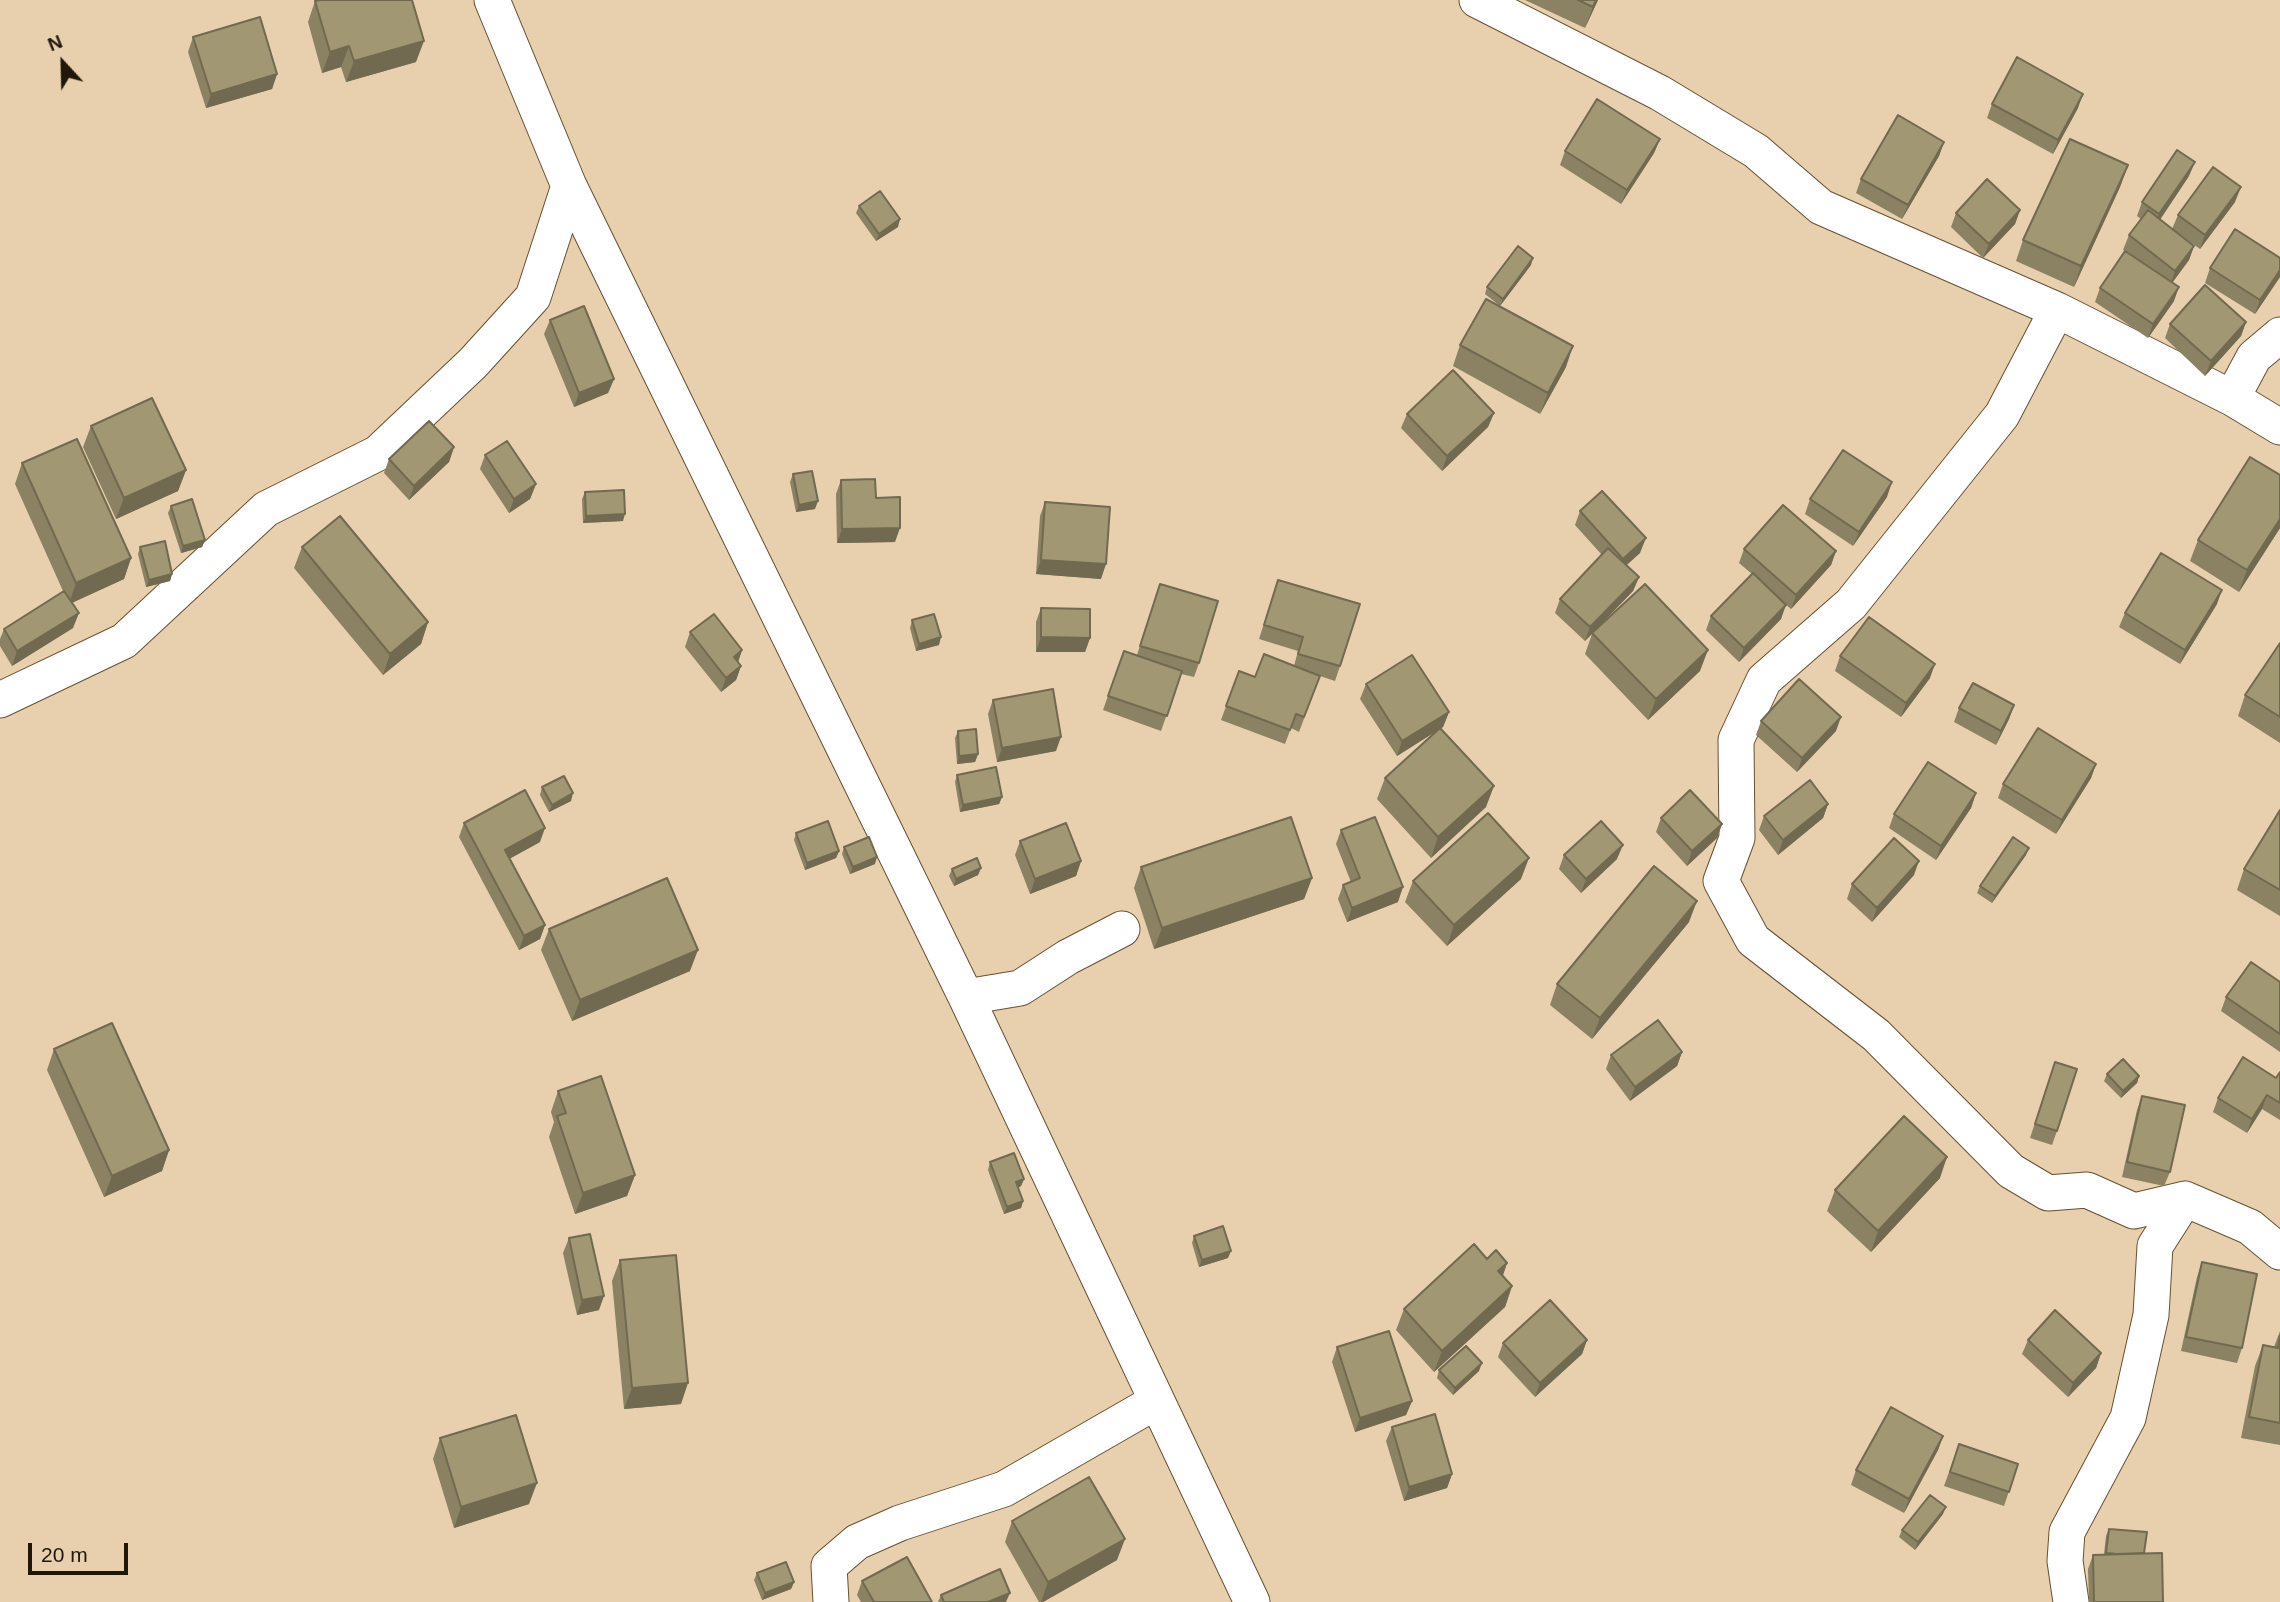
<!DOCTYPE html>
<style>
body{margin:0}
#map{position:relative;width:2280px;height:1602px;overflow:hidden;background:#e8cfad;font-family:Helvetica,sans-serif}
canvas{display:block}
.north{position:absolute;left:28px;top:28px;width:70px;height:70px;-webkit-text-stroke:5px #e8cfad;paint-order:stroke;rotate:338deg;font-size:19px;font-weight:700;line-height:28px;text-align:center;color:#20170a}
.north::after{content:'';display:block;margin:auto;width:24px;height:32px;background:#20170a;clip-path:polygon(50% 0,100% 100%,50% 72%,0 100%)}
.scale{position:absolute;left:28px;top:1543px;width:100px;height:32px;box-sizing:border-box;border:4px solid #20170a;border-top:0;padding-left:9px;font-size:21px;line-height:24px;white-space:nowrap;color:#20170a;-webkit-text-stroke:5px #e8cfad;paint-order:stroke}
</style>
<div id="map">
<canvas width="2280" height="1602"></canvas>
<div class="north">N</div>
<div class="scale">20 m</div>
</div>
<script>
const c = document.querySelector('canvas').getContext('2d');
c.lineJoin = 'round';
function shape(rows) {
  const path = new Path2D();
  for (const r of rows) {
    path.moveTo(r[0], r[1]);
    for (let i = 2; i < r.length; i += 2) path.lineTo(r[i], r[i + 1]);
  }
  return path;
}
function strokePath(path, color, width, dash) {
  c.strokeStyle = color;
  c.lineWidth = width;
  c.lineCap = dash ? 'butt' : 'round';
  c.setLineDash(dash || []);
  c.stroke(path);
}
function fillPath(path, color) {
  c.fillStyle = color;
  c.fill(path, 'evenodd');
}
const minor = shape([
 [492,0,569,186,966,997,1252,1602],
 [1477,0,1660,93,1756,151,1821,207,2057,310,2232,398,2280,427],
 [2057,310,2002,415,1851,604,1764,680,1736,740,1737,838,1721,881,1753,940,1876,1035,2011,1171,2048,1193,2087,1190,2134,1211,2185,1199,2250,1227,2280,1252],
 [2232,398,2254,357,2280,335],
 [0,700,124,641,266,509,378,453,473,363,533,297,569,186],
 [966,997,1020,988,1068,957,1122,929],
 [831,1602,829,1566,857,1542,900,1523,1004,1489,1157,1401],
 [2071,1602,2065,1561,2067,1532,2128,1418,2151,1315,2155,1246,2185,1199]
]);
strokePath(minor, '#665133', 37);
strokePath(minor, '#fff', 35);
fillPath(shape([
 [1525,0,1598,0,1585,28],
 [315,1,416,62,346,82,341,67,322,73,308,22],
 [193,37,277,74,272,89,206,108,188,52],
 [1992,104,2078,108,2053,154,1987,118],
 [1660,139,1654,153,1621,204,1560,165,1565,151],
 [1944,142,1939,156,1902,219,1856,193,1861,179],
 [2128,165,2120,187,2074,287,2016,261,2023,240],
 [2189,176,2160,220,2194,246,2189,260,2172,282,2174,301,2148,338,2095,302,2100,288,2125,251,2123,250,2129,235,2141,219,2137,216,2142,202],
 [2235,202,2200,249,2172,229,2178,215],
 [859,206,898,227,876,241,856,213],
 [2020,210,2015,224,1983,258,1951,227,1956,213],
 [2280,258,2280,277,2255,314,2205,283,2210,268],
 [1531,265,1500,306,1485,294,1487,287],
 [550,320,614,379,608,393,574,407,544,334],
 [2246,322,2241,336,2205,376,2165,338,2170,324],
 [1460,345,1566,367,1540,414,1453,366],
 [1494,413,1488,427,1442,471,1401,428,1407,414],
 [91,426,186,470,178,491,116,519,83,447],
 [454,447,449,462,409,500,384,473,389,459],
 [485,455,536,484,530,499,509,513,480,469],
 [22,463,131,558,124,579,72,603,73,628,12,666,0,646,0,639,4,629,63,591,15,484],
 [793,474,815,509,796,512,790,482],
 [2280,475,2280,528,2239,592,2190,561,2198,540],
 [841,480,876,498,895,542,837,543,836,494],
 [585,492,623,521,583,523,582,499],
 [1887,497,1853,546,1805,514,1810,499],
 [1045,502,1101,579,1036,574,1040,516],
 [171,506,205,540,202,547,181,553,168,513],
 [1580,511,1640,553,1626,565,1639,577,1633,591,1600,625,1700,671,1648,720,1585,654,1592,634,1585,641,1555,613,1560,599,1602,555,1575,525],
 [140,547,172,574,170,581,146,587,138,554],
 [302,547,428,622,421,644,383,675,294,568],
 [1744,549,1836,551,1831,565,1791,609,1785,604,1781,619,1739,662,1706,630,1711,616,1752,574,1739,563],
 [1278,580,1340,666,1335,681,1320,676,1299,732,1291,728,1285,744,1221,720,1239,671,1255,677,1294,666,1298,651,1259,639],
 [1160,584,1199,663,1194,677,1181,674,1161,731,1103,710,1124,651,1137,655],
 [2217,604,2180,664,2119,627,2125,613],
 [1041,608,1090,638,1085,652,1036,652,1036,622],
 [912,620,939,645,916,651,910,628],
 [690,632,742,650,738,662,741,666,736,680,721,692,685,647],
 [2280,643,2280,743,2238,716,2245,695],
 [1840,656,1930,678,1901,717,1835,671],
 [1366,684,1449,712,1443,727,1441,728,1486,807,1431,858,1377,799,1385,778,1438,730,1397,756,1360,699],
 [993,700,1056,751,997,762,988,714],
 [2014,705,2009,719,1996,745,1954,722,1959,708],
 [1761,721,1836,731,1797,772,1756,735],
 [958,731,978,754,975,762,957,764,955,738],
 [2096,764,2091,778,2056,834,1998,798,2003,784],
 [957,775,1002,797,999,804,960,812,955,782],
 [542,787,571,801,549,812,540,795],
 [1976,793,1971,808,1936,860,1889,828,1894,814],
 [1828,804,1823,818,1778,855,1759,830,1764,816],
 [2280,810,2280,916,2237,890,2244,869],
 [1661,818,1722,824,1717,838,1687,866,1656,832],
 [464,823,540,842,509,859,545,925,540,939,519,950,459,837],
 [1341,830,1398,902,1347,922,1338,899,1343,885,1351,882,1336,844],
 [796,833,839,851,836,858,805,870,794,840],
 [1020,841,1081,861,1076,876,1030,894,1015,855],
 [844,847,875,864,850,874,842,854],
 [1564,855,1617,859,1581,893,1559,869],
 [2026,855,1992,903,1977,893,1980,886],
 [1141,867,1312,878,1304,899,1154,949,1134,888],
 [981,868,978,875,954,886,949,876,952,869],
 [1914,875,1872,922,1847,899,1852,884],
 [1521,879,1447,946,1405,902,1413,881],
 [1689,922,1592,1039,1550,1005,1557,984],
 [549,929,690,971,572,1021,541,950],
 [2280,982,2280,1052,2221,1011,2226,997],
 [54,1049,169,1150,162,1171,104,1197,47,1070],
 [1682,1052,1677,1066,1630,1101,1606,1069,1611,1055],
 [2055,1062,2057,1131,2052,1145,2030,1138],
 [2280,1072,2280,1120,2262,1109,2247,1133,2213,1112,2218,1098,2276,1078],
 [2107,1074,2139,1076,2137,1083,2121,1098,2104,1081],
 [558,1091,635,1175,627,1196,575,1214,549,1137,554,1122,551,1112],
 [2142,1096,2170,1172,2164,1186,2122,1177,2137,1110],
 [990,1162,1024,1179,1021,1186,1018,1188,1023,1201,1021,1208,1004,1214,988,1170],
 [1940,1178,1871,1252,1827,1211,1835,1190],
 [1194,1236,1228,1258,1199,1267,1192,1243],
 [569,1238,599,1310,577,1315,563,1253],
 [1487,1259,1507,1263,1503,1275,1512,1286,1505,1307,1434,1372,1396,1330,1404,1309],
 [620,1260,681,1404,624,1409,612,1281],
 [2202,1262,2242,1348,2237,1363,2181,1351,2197,1277],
 [2280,1331,2280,1445,2241,1438,2255,1366,2263,1345,2274,1347],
 [1587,1340,1582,1354,1535,1397,1498,1357,1503,1343],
 [2028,1340,2101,1353,2096,1368,2068,1397,2022,1354],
 [1337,1347,1412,1401,1406,1415,1355,1432,1332,1362],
 [1439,1370,1479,1371,1453,1395,1437,1378],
 [1392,1427,1452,1474,1447,1488,1404,1501,1386,1441],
 [1943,1436,1938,1450,1904,1513,1851,1485,1856,1470],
 [440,1438,529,1504,454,1528,433,1459],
 [1959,1444,2018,1464,2004,1506,1944,1486],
 [1943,1514,1915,1550,1899,1537,1902,1530],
 [1012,1521,1117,1560,1043,1602,1039,1602,1005,1542],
 [2109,1529,2144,1553,2163,1602,2089,1602,2088,1569,2093,1555,2104,1554,2106,1536],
 [757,1573,794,1582,791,1589,762,1600,754,1580],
 [862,1581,932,1602,861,1602,857,1595],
 [941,1595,1006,1602,938,1602]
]), '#8a8262');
fillPath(shape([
 [1596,0,1598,0,1585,28,1593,7],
 [424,41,416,62,346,82,354,61],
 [349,46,341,67,322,73,330,52],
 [277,74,272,89,206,108,211,94],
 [2083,94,2078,108,2053,154,2058,140],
 [1660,139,1654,153,1621,204,1627,190],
 [1944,142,1939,156,1902,219,1908,205],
 [2195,162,2189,176,2154,228,2159,214],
 [2128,165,2120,187,2074,287,2081,266],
 [2241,187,2235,202,2200,249,2205,235],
 [2020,210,2015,224,1983,258,1989,244],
 [900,219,898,227,876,241,879,234],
 [2194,246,2189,260,2170,286,2175,271],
 [1533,258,1531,265,1500,306,1503,299],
 [2280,270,2280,277,2255,314,2260,300],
 [2179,287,2174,301,2148,338,2153,324],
 [2246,322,2241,336,2205,376,2211,361],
 [1573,346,1566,367,1540,414,1548,393],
 [614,379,608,393,574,407,579,393],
 [1494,413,1488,427,1442,471,1447,456],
 [454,447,449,462,409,500,414,486],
 [186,470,178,491,116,519,124,498],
 [1892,482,1887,497,1853,546,1859,532],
 [536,484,530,499,509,513,514,499],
 [818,501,815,509,796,512,799,505],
 [625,514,623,521,583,523,586,516],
 [2280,519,2280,528,2239,592,2247,570],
 [900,528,895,542,837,543,842,529],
 [1646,538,1640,553,1618,573,1623,559],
 [205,540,202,547,181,553,183,546],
 [1836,551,1831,565,1791,609,1796,595],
 [131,558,124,579,69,604,76,583],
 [1041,560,1106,564,1101,579,1036,574],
 [172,574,170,581,146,587,149,580],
 [1639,577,1633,591,1585,641,1590,627],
 [2222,590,2217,604,2180,664,2185,650],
 [1786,605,1781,619,1739,662,1744,648],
 [79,613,73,628,12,666,17,651],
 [428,622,421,644,383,675,390,654],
 [941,637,939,645,916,651,919,644],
 [1041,637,1090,638,1085,652,1036,652],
 [742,650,737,665,734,657],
 [1708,650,1700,671,1648,720,1656,699],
 [1935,664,1930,678,1901,717,1906,703],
 [741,666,736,680,721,692,726,678],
 [2014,705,2009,719,1996,745,2001,731],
 [1449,712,1443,727,1397,756,1402,741],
 [1841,717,1836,731,1797,772,1802,758],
 [1061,737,1056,751,997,762,1002,748],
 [978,754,975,762,957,764,959,756],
 [2096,764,2091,778,2056,834,2062,820],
 [1494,786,1486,807,1431,858,1438,837],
 [573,793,571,801,549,812,552,805],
 [1976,793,1971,808,1936,860,1941,846],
 [1002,797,999,804,960,812,963,805],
 [1828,804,1823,818,1778,855,1783,840],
 [1722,824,1717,838,1687,866,1692,851],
 [545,828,540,842,500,864,505,850],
 [1623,845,1617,859,1581,893,1586,879],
 [2029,848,2026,855,1992,903,1995,896],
 [839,851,836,858,805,870,807,863],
 [877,857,875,864,850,874,853,867],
 [1529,858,1521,879,1447,946,1454,925],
 [1081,861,1076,876,1030,894,1035,879],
 [1919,861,1914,875,1872,922,1877,908],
 [981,868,978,875,954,886,956,879],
 [1312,878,1304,899,1154,949,1162,928],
 [1403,887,1398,902,1347,922,1352,908],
 [1697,901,1689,922,1592,1039,1600,1018],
 [545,925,540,939,519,950,524,936],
 [698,950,690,971,572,1021,580,1000],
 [1682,1052,1677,1066,1630,1101,1635,1087],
 [2139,1076,2137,1083,2121,1098,2123,1091],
 [2267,1095,2262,1109,2247,1133,2252,1119],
 [169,1150,162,1171,104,1197,112,1176],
 [1947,1157,1940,1178,1871,1252,1878,1231],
 [635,1175,627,1196,575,1214,583,1193],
 [1024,1179,1021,1186,1014,1190,1016,1182],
 [1023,1201,1021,1208,1004,1214,1007,1207],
 [1231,1251,1228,1258,1199,1267,1202,1260],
 [1507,1263,1500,1284,1498,1271],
 [1512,1286,1505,1307,1434,1372,1442,1351],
 [604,1296,599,1310,577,1315,582,1300],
 [1587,1340,1582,1354,1535,1397,1540,1383],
 [2101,1353,2096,1368,2068,1397,2073,1383],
 [1482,1363,1479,1371,1453,1395,1455,1388],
 [688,1383,681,1404,624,1409,632,1388],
 [1412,1401,1406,1415,1355,1432,1360,1418],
 [1943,1436,1938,1450,1904,1513,1909,1499],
 [1452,1474,1447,1488,1404,1501,1409,1487],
 [537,1483,529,1504,454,1528,461,1507],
 [1946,1507,1943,1514,1915,1550,1918,1542],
 [1125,1539,1117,1560,1043,1602,1041,1602,1048,1582],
 [794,1582,791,1589,762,1600,765,1593],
 [1010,1593,1006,1602,988,1602]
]), '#716a50');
const building = shape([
 [320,0,412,0,424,41,354,61,349,46,330,52,315,1,320,0],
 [1578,0,1596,0,1593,7,1578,0],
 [260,17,277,74,211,94,193,37,260,17],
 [2017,57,2083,94,2058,140,1992,104,2017,57],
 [1597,99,1660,139,1627,190,1565,151,1597,99],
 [1898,115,1944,142,1908,205,1861,179,1898,115],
 [2070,139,2128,165,2081,266,2023,240,2070,139],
 [2177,150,2195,162,2159,214,2142,202,2177,150],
 [2213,167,2241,187,2205,235,2178,215,2213,167],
 [1987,179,2020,210,1989,244,1956,213,1987,179],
 [880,191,900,219,879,234,859,206,880,191],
 [2148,210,2194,246,2175,271,2129,235,2148,210],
 [2235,229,2280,258,2280,270,2260,300,2210,268,2235,229],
 [1518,246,1533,258,1503,299,1487,287,1518,246],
 [2125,251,2179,287,2153,324,2100,288,2125,251],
 [2205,285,2246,322,2211,361,2170,324,2205,285],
 [1486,299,1573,346,1548,393,1460,345,1486,299],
 [584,306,614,379,579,393,550,320,584,306],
 [1453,370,1494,413,1447,456,1407,414,1453,370],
 [152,398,186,470,124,498,91,426,152,398],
 [429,421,454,447,414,486,389,459,429,421],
 [77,439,131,558,76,583,22,463,77,439],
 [507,441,536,484,514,499,485,455,507,441],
 [1843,450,1892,482,1859,532,1810,499,1843,450],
 [2250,457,2280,475,2280,519,2247,570,2198,540,2250,457],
 [812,471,818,501,799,505,793,474,812,471],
 [875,479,876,498,900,497,900,528,842,529,841,480,875,479],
 [624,490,625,514,586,516,585,492,624,490],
 [1602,491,1646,538,1623,559,1580,511,1602,491],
 [192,499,205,540,183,546,171,506,192,499],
 [1045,502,1110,507,1106,564,1041,560,1045,502],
 [1783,505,1836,551,1796,595,1744,549,1783,505],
 [340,516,428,622,390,654,302,547,340,516],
 [165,541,172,574,149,580,140,547,165,541],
 [1608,548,1639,577,1590,627,1560,599,1608,548],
 [2161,553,2222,590,2185,650,2125,613,2161,553],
 [1753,573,1786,605,1744,648,1711,616,1753,573],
 [1278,580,1360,604,1340,666,1298,654,1303,637,1264,625,1278,580],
 [1160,584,1218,601,1199,663,1140,646,1160,584],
 [1645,584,1708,650,1656,699,1592,633,1645,584],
 [64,591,79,613,17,651,4,629,64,591],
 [1041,608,1090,609,1090,638,1041,637,1041,608],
 [714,614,742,650,734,657,741,666,726,678,690,632,714,614],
 [934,614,941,637,919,644,912,620,934,614],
 [1869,617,1935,664,1906,703,1840,656,1869,617],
 [2280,643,2280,717,2245,695,2280,643],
 [1124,651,1182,671,1167,716,1108,696,1124,651],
 [1264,654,1320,676,1304,717,1296,714,1290,730,1226,706,1239,671,1255,677,1264,654],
 [1412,655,1449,712,1402,741,1366,684,1412,655],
 [1799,679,1841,717,1802,758,1761,721,1799,679],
 [1973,683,2014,705,2001,731,1959,708,1973,683],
 [1053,689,1061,737,1002,748,993,700,1053,689],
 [1440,728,1494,786,1438,837,1385,778,1440,728],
 [2038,728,2096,764,2062,820,2003,784,2038,728],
 [976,729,978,754,959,756,958,731,976,729],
 [1928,762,1976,793,1941,846,1894,814,1928,762],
 [996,767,1002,797,963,805,957,775,996,767],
 [564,776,573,793,552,805,542,787,564,776],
 [1810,780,1828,804,1783,840,1764,816,1810,780],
 [525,790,545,828,505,850,545,925,524,936,464,823,525,790],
 [1690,790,1722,824,1692,851,1661,818,1690,790],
 [2280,810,2280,890,2244,869,2280,810],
 [1488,813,1529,858,1454,925,1413,881,1488,813],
 [1291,817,1312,878,1162,928,1141,867,1291,817],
 [1375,817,1403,887,1352,908,1343,885,1360,878,1341,830,1375,817],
 [828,821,839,851,807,863,796,833,828,821],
 [1601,821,1623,845,1586,879,1564,855,1601,821],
 [1066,823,1081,861,1035,879,1020,841,1066,823],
 [869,837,877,857,853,867,844,847,869,837],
 [2013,837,2029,848,1995,896,1980,886,2013,837],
 [1894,838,1919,861,1877,908,1852,884,1894,838],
 [977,858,981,868,956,879,952,869,977,858],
 [1654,866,1697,901,1600,1018,1557,984,1654,866],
 [667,878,698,950,580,1000,549,929,667,878],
 [2251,962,2280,982,2280,1034,2226,997,2251,962],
 [1658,1020,1682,1052,1635,1087,1611,1055,1658,1020],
 [112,1023,169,1150,112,1176,54,1049,112,1023],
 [2243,1057,2276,1078,2280,1072,2280,1103,2267,1095,2252,1119,2218,1098,2243,1057],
 [2123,1059,2139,1076,2123,1091,2107,1074,2123,1059],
 [2055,1062,2077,1069,2057,1131,2035,1124,2055,1062],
 [601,1076,635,1175,583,1193,557,1116,566,1113,558,1091,601,1076],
 [2142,1096,2185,1105,2170,1172,2127,1162,2142,1096],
 [1904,1116,1947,1157,1878,1231,1835,1190,1904,1116],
 [1014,1153,1024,1179,1016,1182,1023,1201,1007,1207,990,1162,1014,1153],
 [1223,1226,1231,1251,1202,1260,1194,1236,1223,1226],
 [590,1234,604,1296,582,1300,569,1238,590,1234],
 [1474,1244,1487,1259,1496,1250,1507,1263,1498,1271,1512,1286,1442,1351,1404,1309,1474,1244],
 [676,1255,688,1383,632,1388,620,1260,676,1255],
 [2202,1262,2257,1274,2242,1348,2186,1337,2202,1262],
 [1550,1300,1587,1340,1540,1383,1503,1343,1550,1300],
 [2055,1310,2101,1353,2073,1383,2028,1340,2055,1310],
 [1389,1331,1412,1401,1360,1418,1337,1347,1389,1331],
 [2280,1336,2280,1423,2249,1417,2263,1345,2278,1348,2280,1336],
 [1466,1346,1482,1363,1455,1388,1439,1370,1466,1346],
 [1891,1407,1943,1436,1909,1499,1856,1470,1891,1407],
 [1435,1414,1452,1474,1409,1487,1392,1427,1435,1414],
 [516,1415,537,1483,461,1507,440,1438,516,1415],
 [1959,1444,2018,1464,2009,1492,1950,1472,1959,1444],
 [1089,1477,1125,1539,1048,1582,1012,1521,1089,1477],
 [1930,1495,1946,1507,1918,1542,1902,1530,1930,1495],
 [2109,1529,2147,1532,2144,1553,2117,1554,2106,1553,2109,1529],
 [2162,1553,2163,1602,2094,1602,2093,1555,2162,1553],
 [907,1557,932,1602,874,1602,862,1581,907,1557],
 [786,1562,794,1582,765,1593,757,1573,786,1562],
 [1000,1569,1010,1593,988,1602,944,1602,941,1595,1000,1569]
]);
fillPath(building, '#a19772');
strokePath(building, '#716a50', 2);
</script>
